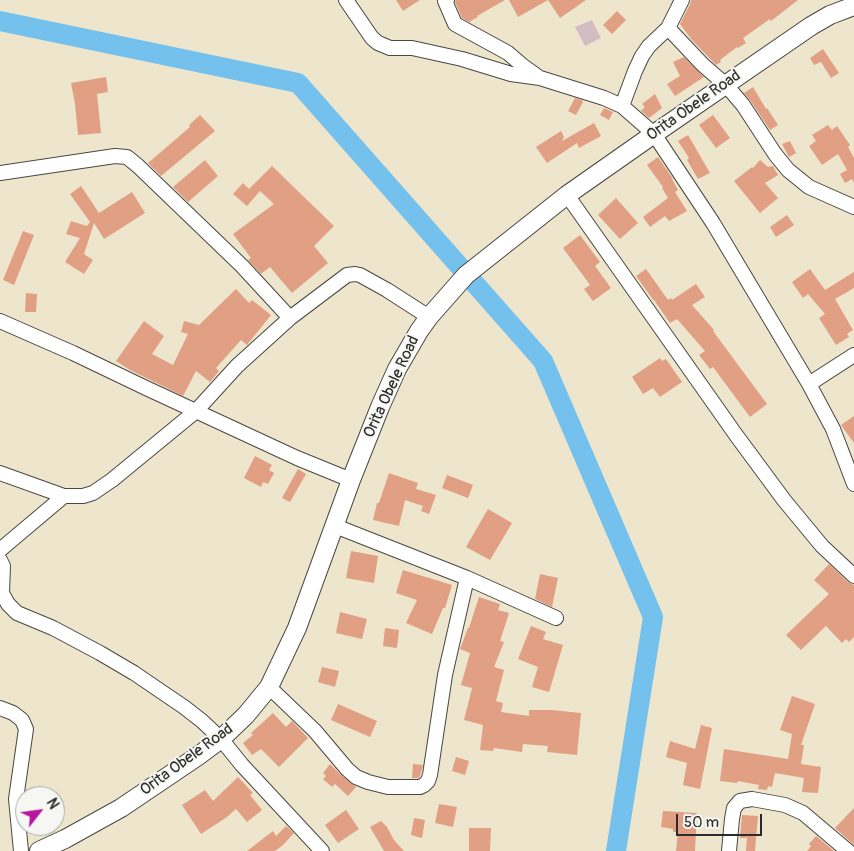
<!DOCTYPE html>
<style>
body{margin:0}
#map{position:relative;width:854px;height:851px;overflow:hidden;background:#ede6cc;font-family:Pangolin,sans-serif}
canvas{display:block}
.north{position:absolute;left:15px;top:786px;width:50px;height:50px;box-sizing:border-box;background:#f6f6f2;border:1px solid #a5a5a2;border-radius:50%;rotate:60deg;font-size:14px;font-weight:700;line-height:20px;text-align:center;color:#2b2b2b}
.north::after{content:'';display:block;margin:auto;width:18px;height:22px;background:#b5179e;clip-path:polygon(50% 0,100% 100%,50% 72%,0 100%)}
.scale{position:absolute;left:676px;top:814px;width:86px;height:22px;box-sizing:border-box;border:2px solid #2b2b2b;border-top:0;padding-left:6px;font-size:15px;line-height:18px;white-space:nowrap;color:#2b2b2b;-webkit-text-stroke:4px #f6f6f2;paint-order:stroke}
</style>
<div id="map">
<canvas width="854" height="851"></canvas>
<div class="north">N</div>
<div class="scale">50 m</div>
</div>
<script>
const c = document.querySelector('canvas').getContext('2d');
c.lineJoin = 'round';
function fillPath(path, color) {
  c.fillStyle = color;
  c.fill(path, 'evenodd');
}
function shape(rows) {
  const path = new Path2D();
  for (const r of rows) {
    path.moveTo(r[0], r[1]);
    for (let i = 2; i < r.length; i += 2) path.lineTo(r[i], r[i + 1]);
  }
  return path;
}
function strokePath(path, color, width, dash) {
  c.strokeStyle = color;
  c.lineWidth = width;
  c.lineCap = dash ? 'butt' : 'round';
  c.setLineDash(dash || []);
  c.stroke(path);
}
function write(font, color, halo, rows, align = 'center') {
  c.font = font + ' Pangolin,sans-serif';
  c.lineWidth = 4;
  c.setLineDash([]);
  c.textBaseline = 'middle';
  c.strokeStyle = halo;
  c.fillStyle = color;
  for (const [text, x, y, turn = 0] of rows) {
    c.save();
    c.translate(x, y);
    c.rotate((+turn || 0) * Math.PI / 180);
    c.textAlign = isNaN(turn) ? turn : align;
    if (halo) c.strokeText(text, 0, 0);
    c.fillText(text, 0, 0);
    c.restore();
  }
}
fillPath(shape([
 [592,20,601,38,585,46,575,27]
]), '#d2bec2');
strokePath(shape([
 [0,21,298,83,543,361,653,617,616,851]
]), '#74c1ee', 20);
fillPath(shape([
 [396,0,420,0,403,11],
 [456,0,505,0,477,16,478,17,469,22,462,18,455,2],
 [509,0,586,0,560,18,548,0,518,17],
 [691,0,798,0,771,21,770,19,743,38,746,43,738,48,737,47,720,60,721,62,716,65,692,40,680,24,689,6,690,5],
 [617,11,626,20,612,34,603,25],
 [823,49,839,73,831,78,821,62,814,65,810,58],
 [684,57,704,77,675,96,667,84,680,76,673,62],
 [106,77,108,92,97,94,101,133,78,135,75,104,71,83],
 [753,87,766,109,767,108,778,125,770,130,750,100,744,93],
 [655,94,662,108,649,118,641,111,645,107,642,104],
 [575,98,582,100,583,102,576,115,568,111],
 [604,108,613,112,609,120,600,115],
 [200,115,215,131,161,176,148,163,190,127,189,125],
 [713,115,730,138,716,148,699,125],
 [594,123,601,136,579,148,577,143,547,163,536,147,561,131,564,137,562,141],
 [828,125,832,130,837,126,850,145,848,147,854,158,854,183,852,179,845,183,840,174,847,170,838,154,822,165,809,146,816,141,812,135],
 [688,135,710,173,698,179,687,160,689,158,678,141],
 [790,141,796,153,789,157,782,144],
 [658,157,673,179,672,179,678,190,675,192,687,211,669,221,665,216,650,227,643,217,668,198,662,188,663,187,647,165],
 [205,160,218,176,188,202,173,187],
 [760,160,768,167,773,166,778,175,765,183,778,198,760,213,734,181,752,167,753,168],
 [272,166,334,226,314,246,328,263,292,293,270,267,261,274,248,260,251,258,233,234,274,204,260,191,247,206,233,194,243,183,249,189],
 [81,186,99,213,132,192,145,213,104,239,94,223,84,254,93,260,84,274,65,262,80,238,66,234,71,221,87,226,90,222,70,194],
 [616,198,638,223,620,239,598,215],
 [787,215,794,225,776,237,770,227],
 [23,231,34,235,14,285,3,280],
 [580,235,600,262,595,266,611,288,593,301,584,289,590,285,563,248],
 [646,269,668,300,671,298,672,300,696,284,705,297,692,305,714,330,713,331,767,404,750,417,713,367,710,369,699,355,705,351,677,319,670,323,654,300,654,301,636,276],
 [810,269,825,290,854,272,854,288,835,299,853,330,847,334,849,337,836,345,819,318,825,314,808,294,803,298,792,282],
 [236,289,249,303,252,300,271,315,247,345,241,340,216,368,219,371,210,382,196,371,183,396,130,370,116,361,144,321,164,336,152,354,173,365,188,334,181,332,184,321,199,325],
 [26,293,37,294,36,312,25,312],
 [660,358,662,361,666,359,682,382,660,397,653,388,643,394,632,377],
 [854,416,854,443,841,425],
 [255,456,272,465,269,470,274,473,268,484,263,482,261,487,244,478],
 [298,469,306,474,290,502,282,498],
 [389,473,418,483,416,489,436,495,429,514,421,511,423,506,405,500,399,526,373,520,377,503,379,503],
 [447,475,473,485,468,498,442,488],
 [488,509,512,523,490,560,466,547],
 [351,551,378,556,374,583,346,578],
 [829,564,848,582,854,585,854,637,849,642,846,639,842,643,826,626,801,650,786,635,829,594,814,580],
 [403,570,452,585,445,608,443,608,432,634,406,623,417,600,396,593],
 [540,574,558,578,552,607,535,599],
 [479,597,500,604,498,610,509,613,500,641,504,642,494,667,504,670,496,701,503,703,501,712,529,716,529,710,551,710,581,713,577,755,547,752,548,746,523,744,522,752,494,748,493,751,480,750,483,725,464,720,472,688,461,685,470,653,460,649,468,628,469,628],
 [340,612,367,619,362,639,336,633],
 [531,626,546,632,543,639,563,645,549,692,532,687,538,667,518,659],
 [385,628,399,630,397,648,383,646],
 [322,667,339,671,335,687,318,682],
 [792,696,815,704,801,745,804,745,801,764,821,767,818,793,802,792,804,778,775,773,772,787,768,786,767,790,758,789,759,785,738,781,737,783,720,781,724,749,788,759,792,734,780,730],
 [338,704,377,721,370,737,331,720],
 [273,713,286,727,292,721,308,738,279,767,261,749,252,755,243,743,253,735,251,733],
 [701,725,712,728,700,789,683,785,687,763,666,757,670,741,695,749],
 [456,757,469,761,465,775,452,771],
 [330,764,341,775,356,787,348,796,335,784,332,787,323,779,326,776,323,773],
 [413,764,423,765,420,776,418,778,412,778],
 [238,777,253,793,250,795,262,810,247,822,236,809,227,817,201,834,182,805,205,790,213,801],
 [439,804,457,807,453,827,435,823],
 [854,808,854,845,835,828],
 [346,810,359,829,338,843,325,825],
 [663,811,697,813,695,851,676,851,678,832,673,832,673,829,661,827],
 [742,815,758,816,755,851,746,851,747,838,740,838],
 [414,818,425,820,422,838,411,835],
 [381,821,387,827,394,840,404,851,384,851,370,827],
 [286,826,294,833,283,845,275,851,247,851,273,831,276,836],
 [469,828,491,828,490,851,469,851],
 [816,836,834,851,807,851,811,846,809,844]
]), '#e19f84');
const minor = shape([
 [346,0,372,38,378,43,390,48,412,48,462,59,511,74,540,78,604,98,622,106,654,134,713,223,809,384,833,429,854,484],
 [447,0,445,1,455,24,508,53,523,66,537,76],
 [682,0,668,28,703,65,726,85,743,105,775,154,788,170,809,187,854,207],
 [622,106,635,71,642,56,649,46,668,28],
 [0,173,115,156,127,157,138,166,242,266,290,318],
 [567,195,736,435,784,500,822,546,854,576],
 [0,321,73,353,146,388,297,458,351,480],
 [809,384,854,355],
 [0,473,64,496],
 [335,526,467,578,556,618],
 [0,550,64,496,83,496,93,493,112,480,196,411,237,366,290,318,347,275,355,274,360,275,387,290,429,317],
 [0,560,3,566,2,593,8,604,17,613,53,628,100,653,134,673,184,707,202,721,221,739,242,765,322,851],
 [269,687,315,731,347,769,356,777,368,782,388,787,420,787,424,785,428,781,430,775,445,675,467,578],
 [0,708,13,713,22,720,26,729,16,799,21,851],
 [729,851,732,819,734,808,740,801,752,799,785,805,803,813,848,851]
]);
const major = shape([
 [39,851,65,839,121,808,198,756,221,739,246,715,269,687,297,628,351,480,380,407,397,369,419,331,429,317,466,275,567,195,654,134,811,26,830,15,854,6]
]);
strokePath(minor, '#484743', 16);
strokePath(major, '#484743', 20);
strokePath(minor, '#fff', 14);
strokePath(major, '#fff', 18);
write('16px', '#2b2b2b', '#f6f6f2', [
 ["Orita Obele Road",694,106,-35],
 ["Orita Obele Road",392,387,-65],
 ["Orita Obele Road",187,760,-36]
]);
</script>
